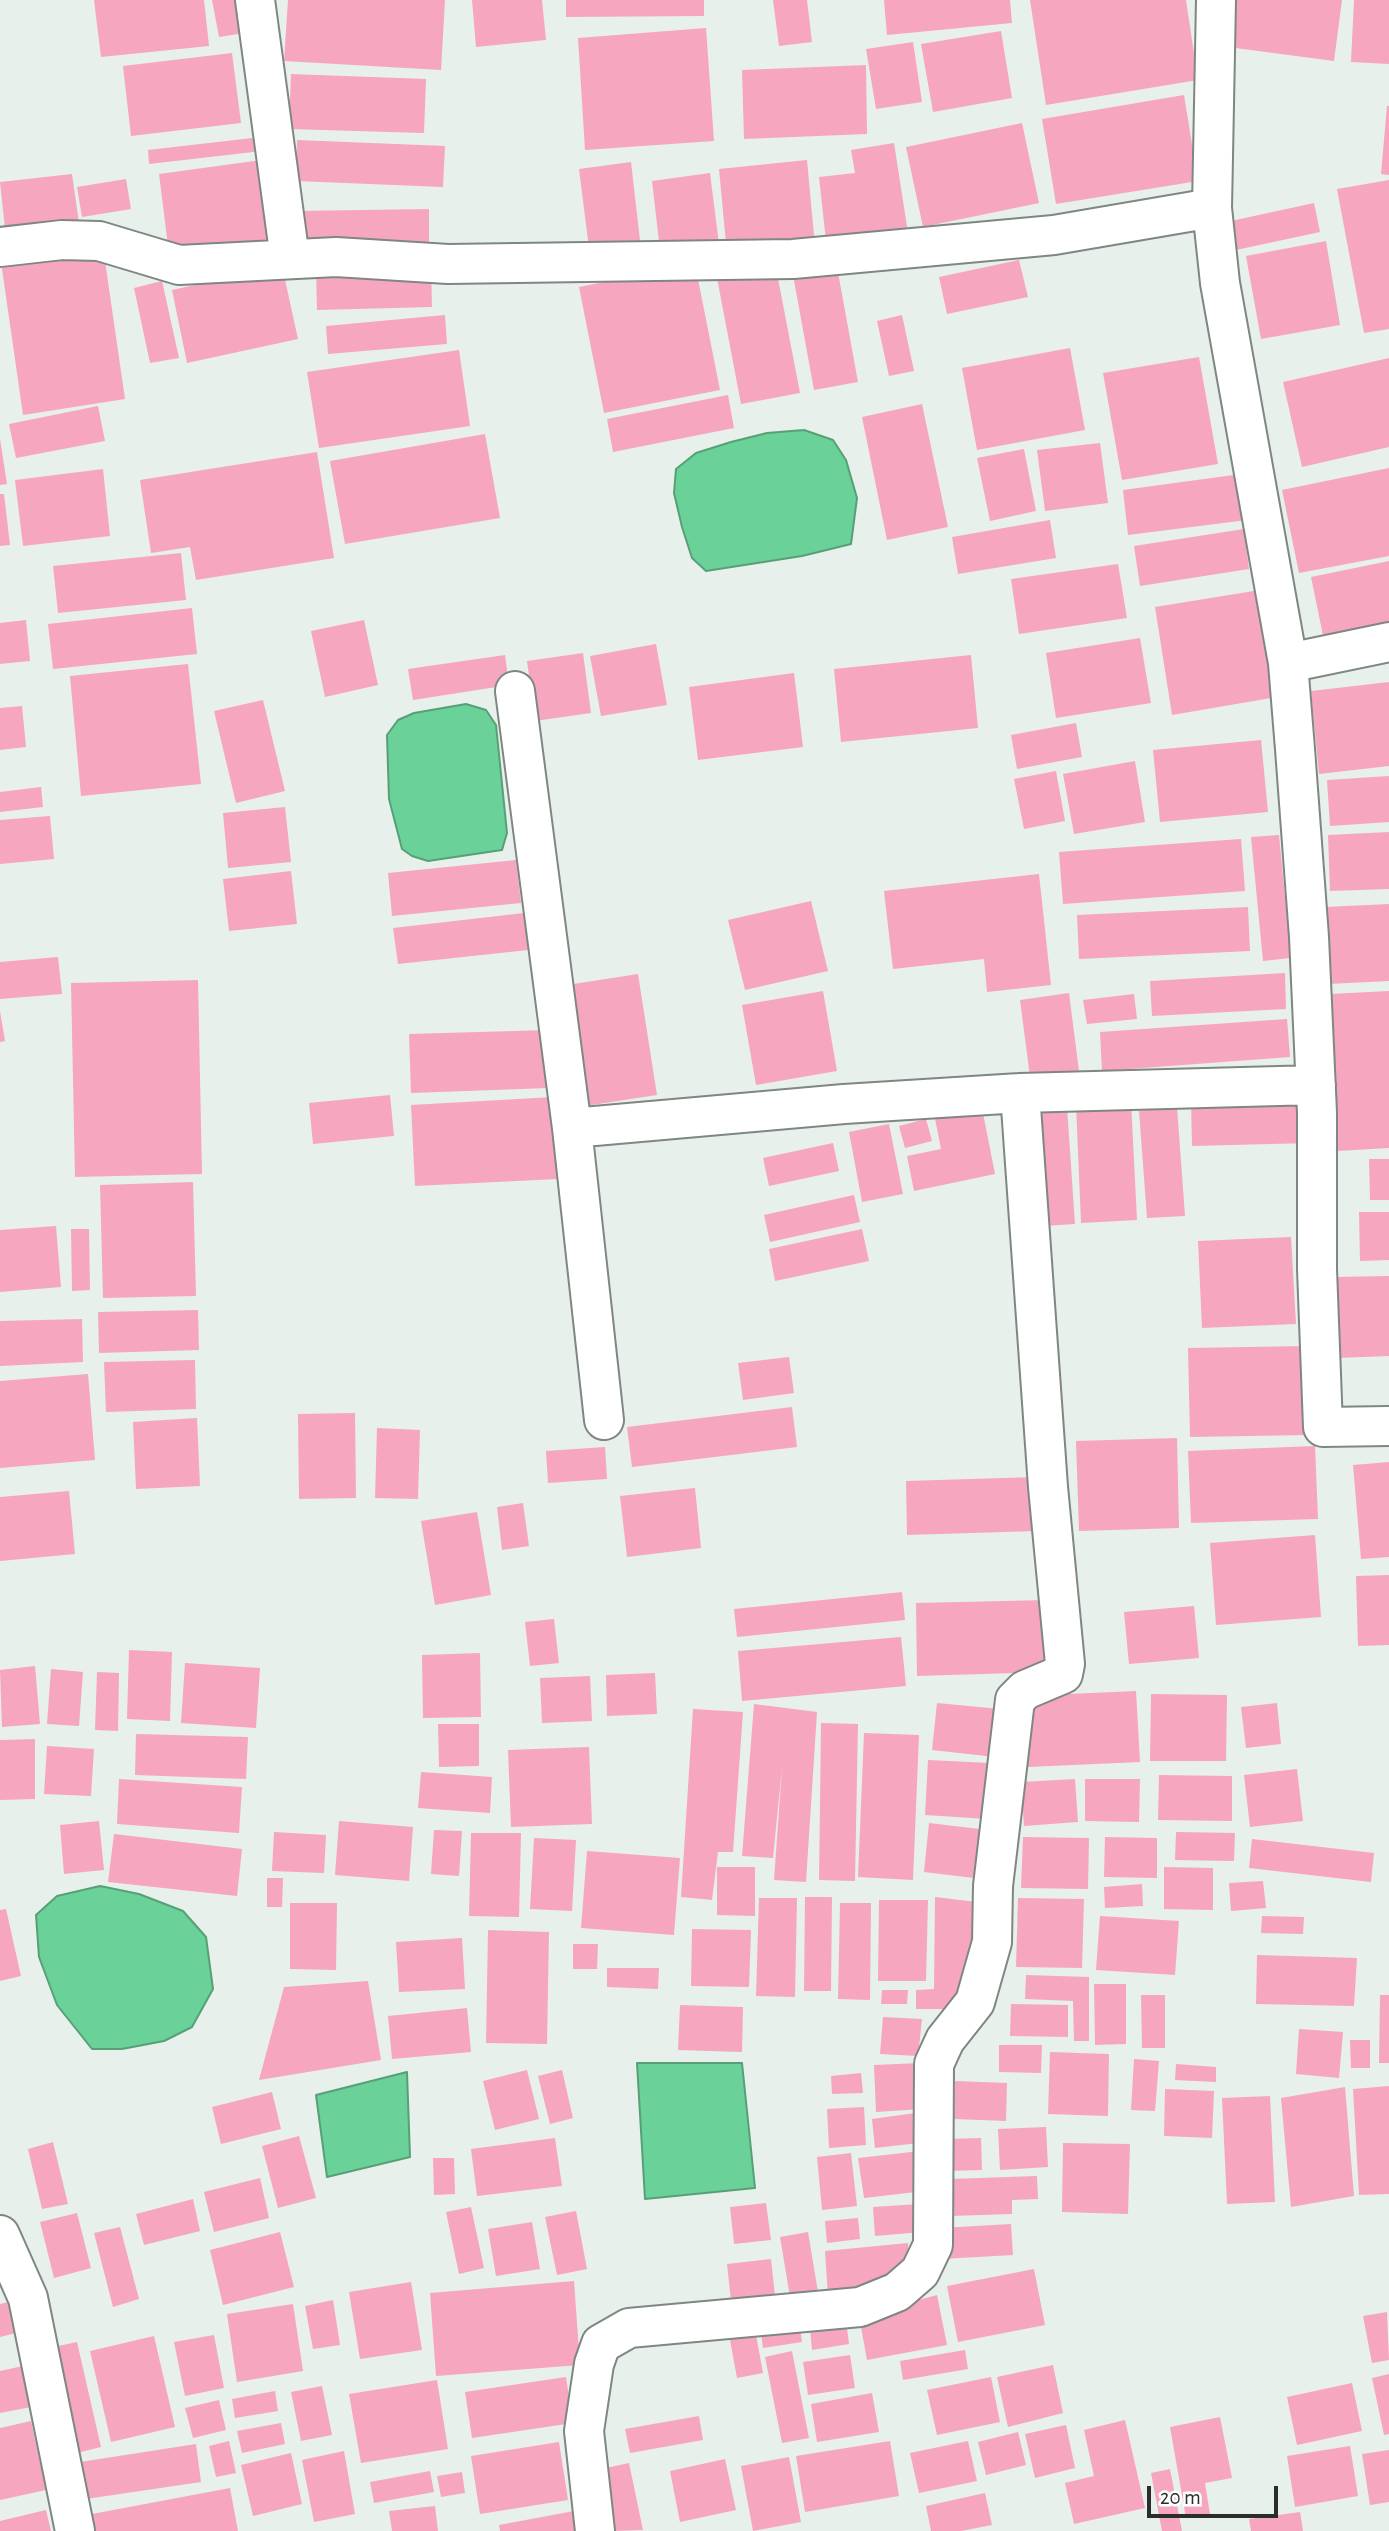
<!DOCTYPE html>
<style>
body{margin:0}
#map{position:relative;width:1389px;height:2531px;overflow:hidden;background:#e7f0ea;font-family:"Alegreya Sans",sans-serif}
canvas{display:block}
.scale{position:absolute;left:1147px;top:2486px;width:131px;height:32px;box-sizing:border-box;border:4px solid #2a2d2b;border-top:0;padding-left:9px;font-size:21px;line-height:24px;white-space:nowrap;color:#2a2d2b;-webkit-text-stroke:5px #fff;paint-order:stroke}
</style>
<div id="map">
<canvas width="1389" height="2531"></canvas>
<div class="scale">20 m</div>
</div>
<script>
const c = document.querySelector('canvas').getContext('2d');
c.lineJoin = 'round';
function fillPath(path, color) {
  c.fillStyle = color;
  c.fill(path, 'evenodd');
}
function shape(rows) {
  const path = new Path2D();
  for (const r of rows) {
    path.moveTo(r[0], r[1]);
    for (let i = 2; i < r.length; i += 2) path.lineTo(r[i], r[i + 1]);
  }
  return path;
}
function strokePath(path, color, width, dash) {
  c.strokeStyle = color;
  c.lineWidth = width;
  c.lineCap = dash ? 'butt' : 'round';
  c.setLineDash(dash || []);
  c.stroke(path);
}
const water = shape([
 [804,430,833,440,846,460,857,498,851,544,802,556,706,571,692,558,682,527,674,493,676,469,696,453,731,442,767,433,804,430],
 [466,704,486,710,496,725,507,833,502,850,428,861,412,856,402,849,389,799,387,735,398,720,414,713,466,704],
 [100,1886,139,1894,183,1911,206,1937,213,1989,192,2027,164,2041,122,2049,92,2049,57,2005,39,1957,36,1915,57,1896,100,1886],
 [637,2063,742,2063,755,2188,645,2199,637,2063],
 [407,2072,410,2157,327,2177,316,2095,407,2072]
]);
fillPath(water, '#6ad198');
strokePath(water, '#57a077', 2);
fillPath(shape([
 [94,0,204,0,209,46,101,57],
 [212,0,239,0,245,33,219,37],
 [288,0,445,0,441,70,284,61],
 [472,0,542,0,546,40,476,47],
 [566,0,704,0,704,16,566,17],
 [773,0,807,0,812,42,779,46],
 [884,0,1010,0,1012,23,887,35],
 [1030,0,1186,0,1198,80,1046,105],
 [1234,0,1342,0,1334,61,1228,47],
 [1354,0,1389,0,1389,64,1351,62],
 [706,28,714,141,585,150,578,38],
 [1001,31,1012,98,933,112,921,44],
 [913,42,922,102,876,109,866,49],
 [232,53,241,123,131,136,123,66],
 [866,65,867,134,744,139,742,70],
 [291,74,426,79,424,133,289,129],
 [1184,95,1198,181,1056,204,1042,119],
 [1387,106,1389,106,1389,175,1381,174],
 [1022,123,1039,203,923,227,906,147],
 [261,137,262,151,149,164,148,150],
 [297,140,445,146,443,187,296,181],
 [894,143,908,233,826,241,819,177,855,173,851,150],
 [269,159,279,240,169,254,159,174],
 [807,160,815,246,727,254,719,169],
 [631,162,641,249,590,256,579,169],
 [710,173,720,252,661,259,652,181],
 [72,174,80,230,6,238,0,182],
 [126,179,131,209,82,217,77,187],
 [1389,180,1389,329,1364,333,1337,189],
 [1314,203,1320,232,1236,250,1231,221],
 [429,209,429,252,297,253,296,211],
 [1326,241,1340,325,1261,339,1246,256],
 [103,247,125,399,23,415,1,262],
 [1019,260,1028,297,947,314,939,277],
 [695,264,720,390,604,413,579,287],
 [431,265,432,307,317,310,316,268],
 [282,266,298,339,187,363,172,290],
 [837,267,858,382,814,390,793,275],
 [776,268,800,393,741,404,717,278],
 [162,281,179,358,150,363,134,288],
 [445,315,447,344,328,354,326,326],
 [902,315,914,371,889,376,877,321],
 [1070,348,1085,430,977,450,962,368],
 [459,350,470,426,319,448,307,372],
 [1199,357,1218,464,1122,480,1103,373],
 [1389,358,1389,447,1302,467,1283,382],
 [728,395,734,428,613,452,607,419],
 [922,404,948,527,887,540,862,417],
 [98,406,105,441,16,458,9,424],
 [485,434,500,518,345,544,330,461],
 [0,439,7,484,0,485],
 [1100,443,1108,503,1045,511,1037,450],
 [1024,449,1036,511,990,521,977,458],
 [317,452,334,558,196,580,190,547,151,553,140,480],
 [1389,468,1389,556,1299,573,1282,490],
 [103,469,110,536,23,546,15,480],
 [1241,474,1247,520,1128,535,1123,490],
 [0,494,4,494,10,545,0,546],
 [1050,520,1056,558,958,574,952,537],
 [1244,529,1249,569,1140,586,1134,546],
 [181,553,186,600,58,613,53,566],
 [1389,561,1389,637,1326,650,1311,577],
 [1118,564,1127,618,1019,634,1011,579],
 [1260,590,1277,697,1172,715,1155,607],
 [192,608,197,654,53,669,48,624],
 [26,620,30,661,0,664,0,623],
 [364,620,378,685,325,697,311,631],
 [1140,638,1151,703,1056,718,1046,653],
 [656,644,667,705,601,716,590,656],
 [583,653,591,713,535,721,527,661],
 [505,655,509,685,413,700,408,669],
 [971,655,978,728,841,742,834,669],
 [188,664,201,784,81,796,70,676],
 [794,673,803,747,698,760,689,687],
 [1389,682,1389,766,1319,774,1311,691],
 [263,700,285,791,236,803,214,711],
 [22,706,26,747,0,750,0,708],
 [1076,723,1082,757,1017,769,1011,735],
 [1261,740,1268,812,1160,822,1153,750],
 [1135,761,1145,822,1074,834,1063,774],
 [1056,771,1065,821,1024,829,1014,779],
 [1389,776,1389,822,1330,826,1327,780],
 [41,787,43,807,0,812,0,792],
 [285,807,291,862,228,868,223,813],
 [50,816,54,859,0,864,0,820],
 [1389,832,1389,889,1330,891,1328,835],
 [1279,835,1291,958,1263,961,1251,837],
 [1241,839,1245,891,1063,904,1059,852],
 [516,860,521,903,392,916,388,873],
 [291,871,297,924,229,931,223,879],
 [1039,874,1051,985,987,992,984,959,893,969,884,891],
 [811,901,828,971,745,990,728,920],
 [1389,904,1389,981,1328,984,1325,907],
 [1248,907,1250,951,1079,959,1077,915],
 [524,913,528,950,398,964,393,928],
 [58,957,62,994,0,999,0,962],
 [1285,973,1286,1009,1152,1016,1150,981],
 [638,974,657,1095,585,1106,567,985],
 [198,980,202,1174,75,1177,71,983],
 [823,991,837,1071,756,1085,742,1005],
 [1389,991,1389,1148,1337,1151,1330,994],
 [1069,993,1079,1071,1030,1077,1020,1000],
 [1134,994,1137,1019,1087,1024,1083,1000],
 [0,1011,5,1041,0,1042],
 [1287,1019,1290,1057,1102,1071,1100,1032],
 [548,1030,549,1088,411,1093,409,1034],
 [390,1095,394,1136,313,1144,309,1103],
 [553,1097,557,1179,415,1186,411,1105],
 [980,1098,995,1174,914,1191,907,1156,941,1149,933,1108],
 [1309,1098,1310,1143,1192,1146,1191,1101],
 [1131,1101,1137,1220,1081,1223,1076,1104],
 [1067,1107,1075,1224,1044,1226,1036,1108],
 [1177,1107,1185,1216,1147,1218,1139,1111],
 [926,1119,932,1141,905,1148,899,1126],
 [889,1124,903,1194,862,1202,849,1132],
 [833,1143,839,1171,769,1186,763,1158],
 [1369,1159,1389,1159,1389,1200,1370,1200],
 [193,1182,196,1296,103,1298,100,1185],
 [854,1195,860,1222,770,1242,764,1215],
 [1359,1212,1389,1212,1389,1260,1360,1261],
 [56,1226,61,1287,0,1292,0,1230],
 [71,1229,89,1229,90,1290,72,1291],
 [862,1229,869,1261,775,1281,769,1249],
 [1291,1237,1296,1324,1202,1328,1198,1241],
 [1389,1276,1389,1356,1337,1358,1336,1277],
 [198,1310,199,1350,99,1353,98,1312],
 [82,1319,83,1362,0,1366,0,1321],
 [1305,1346,1307,1435,1190,1437,1188,1348],
 [789,1357,794,1393,743,1400,738,1363],
 [195,1360,196,1409,106,1412,104,1362],
 [88,1374,95,1460,0,1468,0,1381],
 [792,1407,797,1447,632,1467,627,1427],
 [355,1413,356,1498,299,1499,298,1414],
 [197,1418,200,1486,136,1489,133,1422],
 [377,1428,420,1430,418,1499,375,1498],
 [1177,1438,1179,1528,1079,1531,1076,1441],
 [1315,1446,1318,1519,1191,1523,1188,1451],
 [605,1447,607,1479,548,1483,546,1451],
 [1389,1462,1389,1557,1361,1559,1353,1465],
 [1036,1477,1037,1531,907,1535,906,1481],
 [695,1488,701,1548,627,1557,620,1496],
 [69,1491,75,1554,0,1561,0,1497],
 [523,1503,529,1546,502,1550,497,1507],
 [477,1512,491,1595,435,1605,421,1521],
 [1315,1535,1321,1617,1216,1625,1210,1543],
 [1389,1575,1389,1645,1358,1646,1356,1576],
 [902,1592,905,1620,737,1637,734,1609],
 [1047,1600,1049,1672,917,1676,916,1603],
 [1194,1606,1199,1658,1129,1664,1124,1612],
 [554,1619,559,1663,530,1666,525,1622],
 [901,1637,906,1686,742,1701,738,1651],
 [129,1650,172,1652,170,1721,127,1719],
 [480,1653,481,1717,423,1718,422,1655],
 [185,1663,260,1668,256,1728,181,1723],
 [35,1666,40,1724,2,1727,0,1670],
 [51,1669,83,1672,79,1726,47,1724],
 [97,1672,119,1673,118,1731,95,1730],
 [655,1673,657,1714,607,1716,606,1675],
 [590,1676,592,1721,542,1723,540,1678],
 [1136,1691,1140,1762,1028,1767,1024,1696],
 [1151,1694,1227,1695,1226,1761,1150,1761],
 [937,1703,1000,1709,995,1757,932,1750],
 [1277,1703,1281,1744,1246,1748,1241,1707],
 [754,1704,817,1712,806,1882,774,1880,782,1768,773,1858,742,1856],
 [693,1709,743,1712,733,1852,718,1852,712,1900,681,1897],
 [821,1723,858,1724,855,1881,819,1880],
 [438,1724,479,1724,479,1766,439,1767],
 [864,1733,919,1735,913,1880,858,1877],
 [136,1734,248,1737,246,1779,135,1775],
 [35,1739,35,1799,0,1800,0,1740],
 [47,1746,94,1749,91,1796,44,1794],
 [589,1747,592,1824,511,1827,508,1750],
 [928,1760,990,1763,987,1819,925,1815],
 [1297,1769,1303,1821,1250,1827,1244,1775],
 [421,1772,492,1777,490,1813,418,1808],
 [1159,1775,1232,1776,1232,1821,1158,1820],
 [119,1779,242,1787,239,1833,117,1824],
 [1075,1779,1078,1822,1024,1826,1021,1782],
 [1085,1779,1140,1779,1139,1822,1085,1821],
 [99,1821,104,1870,64,1874,60,1825],
 [339,1821,413,1827,409,1881,335,1875],
 [929,1823,988,1830,982,1879,924,1872],
 [434,1830,462,1831,459,1876,431,1874],
 [274,1832,326,1835,324,1873,272,1871],
 [1176,1832,1235,1833,1234,1861,1175,1860],
 [471,1833,521,1833,519,1917,469,1916],
 [114,1834,242,1849,237,1896,108,1882],
 [1023,1837,1089,1838,1088,1889,1021,1888],
 [1105,1837,1157,1838,1157,1878,1104,1877],
 [534,1838,576,1840,572,1911,530,1909],
 [1252,1839,1374,1853,1371,1882,1249,1868],
 [587,1851,680,1858,674,1935,581,1928],
 [717,1867,755,1867,755,1916,717,1915],
 [1164,1867,1213,1868,1213,1910,1164,1909],
 [267,1878,283,1878,282,1907,267,1907],
 [1263,1881,1266,1908,1231,1911,1229,1883],
 [1142,1884,1143,1906,1105,1908,1104,1887],
 [805,1897,832,1897,831,1991,804,1991],
 [935,1897,985,1903,978,1974,946,2009,916,2009,916,1990,934,1989],
 [759,1898,797,1898,795,1997,756,1996],
 [1018,1898,1084,1899,1082,1968,1016,1967],
 [879,1900,928,1900,926,1981,878,1981],
 [290,1903,337,1903,336,1970,290,1969],
 [840,1903,871,1903,870,2000,838,1999],
 [6,1909,21,1976,0,1981,0,1910],
 [1100,1916,1179,1921,1175,1975,1096,1970],
 [1262,1916,1304,1917,1303,1934,1261,1933],
 [692,1929,751,1930,749,1987,691,1986],
 [488,1930,549,1932,547,2044,486,2043],
 [462,1938,465,1989,399,1992,396,1942],
 [573,1944,598,1944,597,1969,573,1969],
 [1257,1955,1357,1958,1354,2006,1256,2004],
 [607,1968,659,1968,658,1989,607,1987],
 [1026,1975,1089,1977,1089,2041,1074,2041,1073,2001,1025,1999],
 [368,1981,381,2060,259,2080,284,1987],
 [1094,1984,1126,1984,1126,2044,1095,2045],
 [882,1990,908,1990,907,2004,881,2004],
 [1141,1995,1165,1995,1165,2048,1142,2048],
 [1380,1995,1389,1995,1389,2063,1379,2063],
 [1011,2004,1068,2005,1068,2037,1010,2036],
 [680,2005,743,2007,742,2052,678,2050],
 [467,2008,471,2052,392,2059,388,2016],
 [883,2017,922,2019,918,2056,880,2054],
 [1299,2029,1343,2032,1339,2078,1296,2074],
 [1350,2040,1370,2040,1370,2068,1351,2068],
 [999,2045,1042,2045,1041,2073,999,2072],
 [1050,2052,1109,2054,1108,2116,1048,2114],
 [1134,2059,1159,2061,1155,2111,1131,2110],
 [920,2063,922,2109,876,2112,874,2065],
 [1176,2064,1216,2067,1216,2082,1175,2080],
 [527,2070,539,2119,495,2130,483,2081],
 [562,2070,573,2118,550,2124,538,2076],
 [861,2073,863,2093,832,2094,831,2076],
 [955,2081,1007,2083,1006,2121,954,2119],
 [1389,2086,1389,2194,1359,2195,1353,2089],
 [1345,2087,1354,2196,1291,2207,1281,2098],
 [1165,2089,1214,2091,1212,2138,1164,2136],
 [272,2092,281,2129,221,2144,212,2107],
 [1270,2096,1275,2202,1227,2204,1222,2098],
 [864,2107,866,2145,829,2148,827,2109],
 [915,2113,919,2143,875,2148,872,2119],
 [1046,2127,1048,2167,1000,2170,998,2129],
 [299,2136,316,2198,278,2208,262,2146],
 [555,2138,562,2186,477,2196,471,2149],
 [981,2138,982,2170,948,2171,947,2139],
 [53,2142,68,2204,42,2209,28,2149],
 [1063,2143,1130,2144,1128,2214,1062,2212],
 [920,2151,925,2191,864,2198,858,2158],
 [851,2153,857,2206,822,2210,817,2157],
 [433,2158,454,2158,455,2194,434,2195],
 [1037,2176,1038,2199,1012,2200,1012,2214,951,2216,950,2179],
 [260,2178,269,2218,214,2232,204,2192],
 [193,2199,200,2231,144,2245,136,2214],
 [766,2203,771,2240,734,2244,730,2207],
 [920,2204,922,2232,875,2236,873,2207],
 [471,2207,484,2268,459,2274,446,2212],
 [576,2211,587,2269,557,2275,545,2217],
 [77,2213,91,2268,54,2278,40,2222],
 [858,2218,860,2239,827,2243,825,2221],
 [532,2222,540,2269,496,2276,488,2229],
 [1011,2224,1013,2255,942,2259,940,2228],
 [120,2227,139,2299,113,2307,94,2233],
 [280,2232,294,2287,223,2305,210,2250],
 [808,2232,818,2292,790,2297,780,2237],
 [908,2243,909,2261,898,2279,828,2296,825,2251],
 [771,2259,776,2305,732,2310,727,2264],
 [1034,2269,1045,2325,958,2342,947,2286],
 [574,2281,580,2365,436,2376,430,2293],
 [411,2282,422,2350,360,2359,349,2292],
 [937,2295,947,2345,867,2360,859,2316],
 [333,2300,340,2345,313,2349,305,2306],
 [13,2301,20,2332,0,2337,0,2304],
 [293,2304,303,2371,237,2382,227,2314],
 [845,2312,849,2344,812,2350,809,2317],
 [1387,2312,1389,2360,1372,2363,1363,2316],
 [799,2320,802,2342,763,2348,760,2326],
 [754,2324,763,2373,737,2378,728,2329],
 [214,2335,224,2388,185,2396,174,2342],
 [154,2336,175,2427,111,2442,90,2351],
 [77,2342,101,2447,73,2454,49,2348],
 [965,2350,968,2369,903,2380,900,2361],
 [792,2351,809,2438,782,2443,765,2357],
 [850,2355,855,2388,808,2395,803,2362],
 [1053,2365,1063,2413,1008,2427,997,2377],
 [23,2366,31,2407,0,2413,0,2371],
 [1389,2374,1389,2434,1384,2435,1372,2378],
 [566,2377,573,2423,472,2438,465,2392],
 [991,2377,1000,2422,937,2435,927,2390],
 [437,2380,448,2449,361,2463,349,2394],
 [1352,2383,1362,2431,1297,2445,1287,2397],
 [322,2386,332,2435,301,2441,291,2392],
 [275,2391,278,2411,235,2418,232,2399],
 [872,2393,879,2432,817,2442,811,2404],
 [219,2400,226,2430,193,2438,185,2408],
 [699,2416,703,2440,630,2453,625,2429],
 [1220,2417,1232,2478,1205,2483,1210,2514,1186,2518,1170,2427],
 [1125,2420,1145,2508,1074,2524,1065,2483,1094,2476,1084,2430],
 [31,2421,46,2490,0,2500,0,2428],
 [281,2423,285,2444,242,2453,237,2431],
 [1066,2425,1075,2468,1035,2478,1025,2434],
 [1018,2432,1026,2465,986,2475,978,2442],
 [229,2441,236,2473,216,2477,209,2446],
 [890,2441,899,2496,805,2512,796,2456],
 [968,2441,977,2481,919,2493,910,2453],
 [559,2442,568,2500,480,2514,471,2456],
 [196,2444,201,2482,86,2499,80,2462],
 [1350,2446,1358,2496,1295,2507,1287,2456],
 [1389,2450,1389,2502,1370,2505,1362,2454],
 [344,2451,355,2514,314,2522,302,2460],
 [291,2453,302,2504,253,2516,241,2465],
 [789,2457,801,2522,753,2531,741,2466],
 [725,2459,736,2510,680,2522,670,2471],
 [629,2463,643,2530,613,2531,601,2469],
 [1170,2469,1182,2531,1162,2531,1151,2473],
 [430,2471,434,2492,374,2503,370,2482],
 [462,2472,465,2493,441,2497,437,2476],
 [230,2488,238,2531,95,2531,92,2514],
 [985,2493,992,2525,961,2531,931,2531,926,2506],
 [435,2506,438,2531,392,2531,389,2511],
 [46,2510,51,2531,0,2531,0,2521],
 [574,2511,577,2531,500,2531,499,2525],
 [1300,2512,1303,2531,1251,2531,1249,2519]
]), '#f7a6c0');
const minor = shape([
 [255,0,290,259],
 [1216,0,1212,208,1220,283,1288,663,1295,749,1309,937,1317,1113,1317,1269,1323,1427,1389,1426],
 [0,247,62,240,99,241,179,265,336,257,448,264,793,259,1054,235,1212,208],
 [1288,663,1389,642],
 [515,691,572,1128,604,1420],
 [572,1128,844,1104,1020,1093,1316,1085],
 [0,2235,28,2298,75,2531],
 [595,2531,584,2431,594,2364,601,2344,629,2328,860,2307,897,2292,920,2272,933,2245,934,2064,945,2040,975,2002,992,1942,993,1886,1015,1700,1025,1690,1063,1674,1065,1664,1048,1487,1020,1093]
]);
strokePath(minor, '#7f8782', 42);
strokePath(minor, '#fff', 38);
</script>
